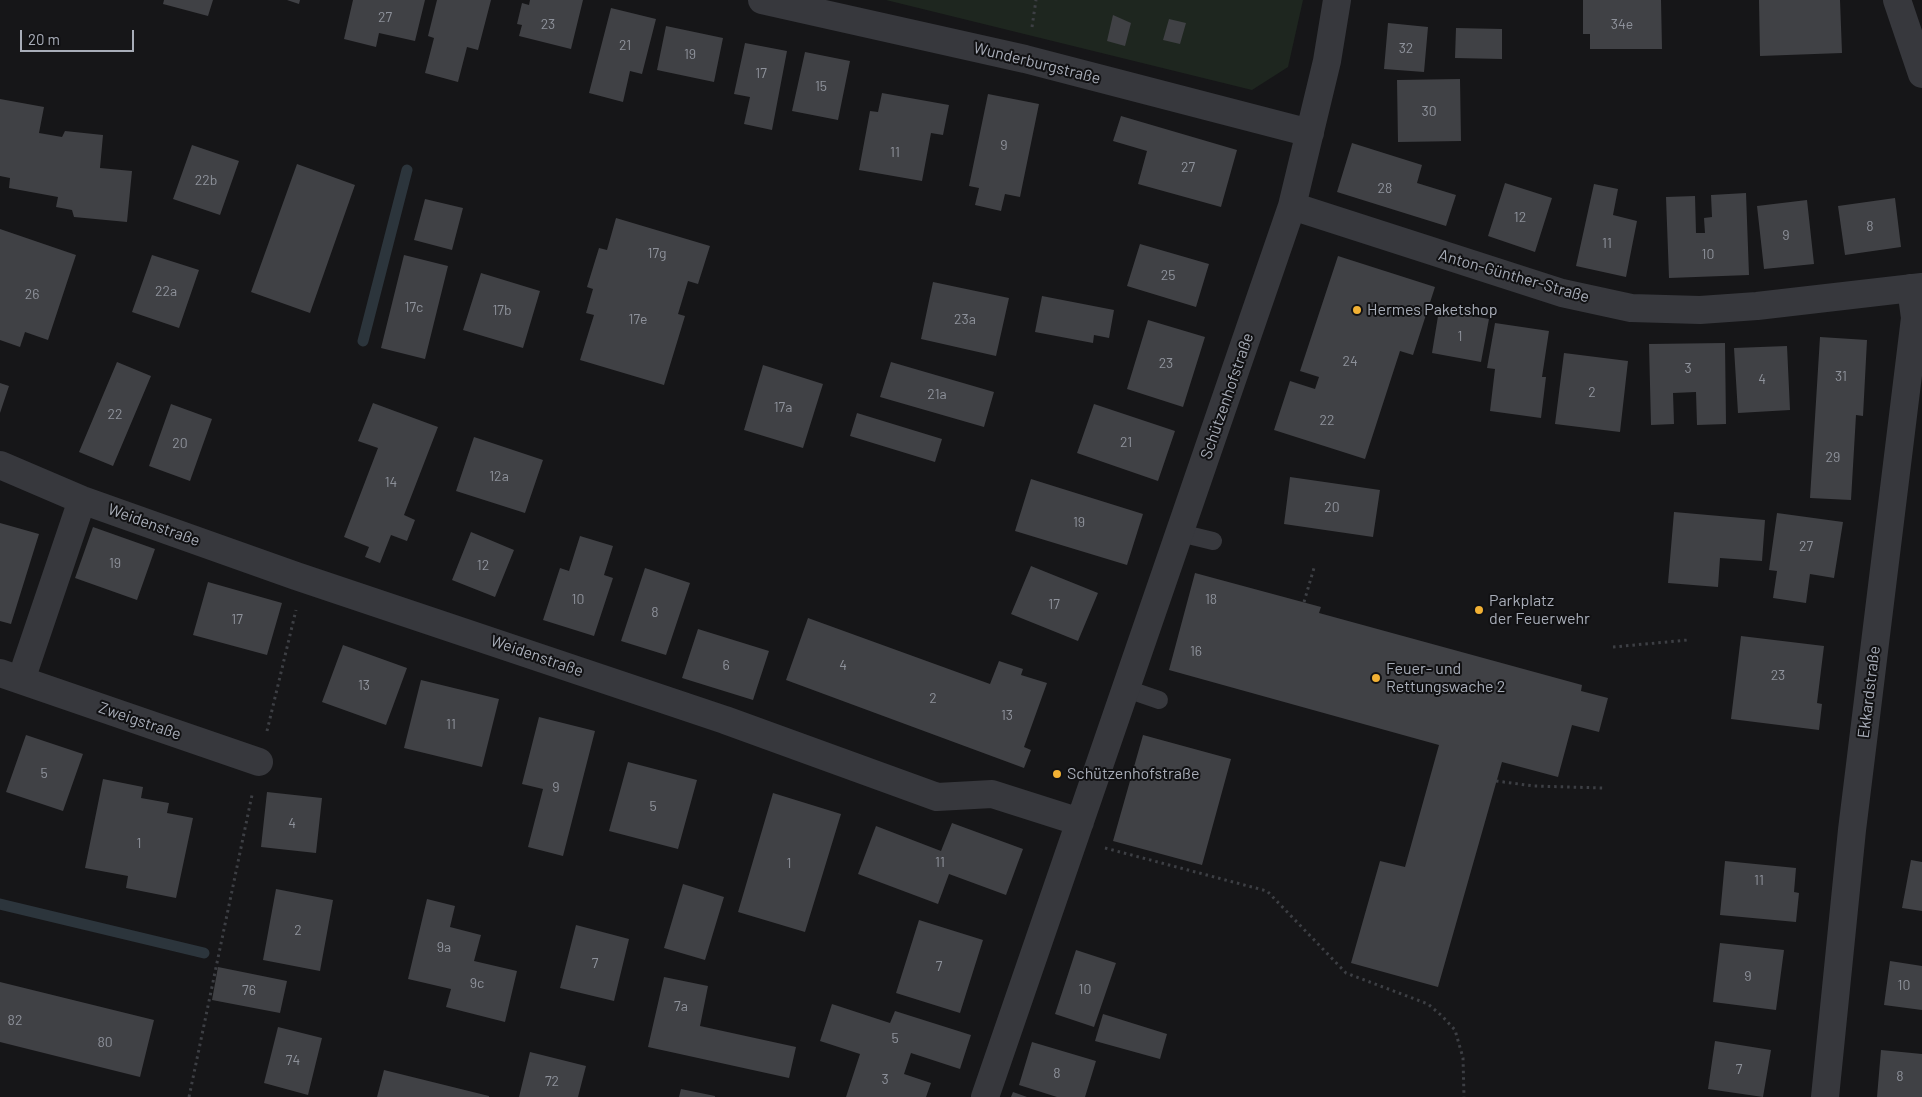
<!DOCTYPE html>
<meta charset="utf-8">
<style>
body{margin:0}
#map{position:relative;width:1922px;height:1097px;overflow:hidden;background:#161618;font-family:Barlow,sans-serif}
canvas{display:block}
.scale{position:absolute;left:20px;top:30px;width:114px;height:22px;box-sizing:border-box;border:2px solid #a8adb8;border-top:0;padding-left:6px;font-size:15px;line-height:18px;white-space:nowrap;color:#a8adb8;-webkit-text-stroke:4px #111113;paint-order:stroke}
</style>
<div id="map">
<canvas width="1922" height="1097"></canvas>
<div class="scale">20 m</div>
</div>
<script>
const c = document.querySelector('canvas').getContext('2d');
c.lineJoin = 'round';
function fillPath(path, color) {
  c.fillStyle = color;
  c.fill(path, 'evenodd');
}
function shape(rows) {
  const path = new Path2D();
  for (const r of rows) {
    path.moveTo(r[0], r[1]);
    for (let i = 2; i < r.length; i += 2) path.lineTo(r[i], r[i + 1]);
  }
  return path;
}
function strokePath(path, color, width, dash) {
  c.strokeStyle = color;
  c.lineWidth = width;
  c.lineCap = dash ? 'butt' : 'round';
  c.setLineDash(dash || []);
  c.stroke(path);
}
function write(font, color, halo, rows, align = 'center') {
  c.font = font + ' Barlow,sans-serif';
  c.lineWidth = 4;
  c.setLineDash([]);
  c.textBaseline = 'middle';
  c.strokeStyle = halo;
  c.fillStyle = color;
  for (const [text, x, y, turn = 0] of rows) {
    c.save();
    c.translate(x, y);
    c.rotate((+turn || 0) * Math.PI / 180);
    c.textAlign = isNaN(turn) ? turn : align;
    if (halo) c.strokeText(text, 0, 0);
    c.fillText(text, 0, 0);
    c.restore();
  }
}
fillPath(shape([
 [886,0,1303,0,1288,67,1252,90]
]), '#1e261f');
strokePath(shape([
 [363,341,407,170],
 [0,904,204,953]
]), '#2c353c', 11);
fillPath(shape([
 [164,0,213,0,208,16,163,4],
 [287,0,300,0,299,4],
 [353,0,425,0,415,41,379,33,376,47,344,39],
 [437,0,491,0,478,50,467,47,458,82,425,73,434,38,428,36],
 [530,0,583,0,571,49,519,36,522,25,517,24,522,3,529,5],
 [1583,0,1661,0,1662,49,1590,49,1590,34,1583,34],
 [1759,0,1840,0,1842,53,1760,56],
 [611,8,656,19,642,74,630,71,623,102,589,93],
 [1113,15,1131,23,1125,46,1107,41],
 [1169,19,1186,23,1180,44,1163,40],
 [1388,23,1428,27,1424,72,1384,69],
 [666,26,723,38,714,82,657,70],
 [1456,28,1502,29,1502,59,1455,58],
 [745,43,787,51,772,130,744,124,750,97,734,94],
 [805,52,850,61,838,120,792,111],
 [1460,79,1461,141,1398,142,1397,80],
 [882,93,949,105,943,135,931,133,922,181,859,170,870,111,878,112],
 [988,94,1039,104,1020,197,1005,194,1001,211,975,205,979,188,969,186],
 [0,99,44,107,39,133,62,137,65,131,103,135,100,168,132,171,127,222,74,217,72,210,56,207,58,197,9,188,10,178,0,176],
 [1121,116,1237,150,1221,207,1138,184,1147,151,1113,141],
 [1352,143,1422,165,1417,183,1456,195,1446,226,1337,192],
 [192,145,239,161,220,215,173,199],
 [297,164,355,185,310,313,251,292],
 [1505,183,1552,198,1535,252,1488,236],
 [1594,184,1618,189,1613,215,1637,221,1626,277,1576,266],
 [1746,193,1749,275,1669,278,1666,197,1695,196,1696,233,1705,233,1704,218,1712,217,1711,195],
 [1895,198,1901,247,1845,255,1838,206],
 [425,199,463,208,452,250,414,240],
 [1807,200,1814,264,1764,269,1757,206],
 [616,218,710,246,698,284,688,281,678,314,685,316,664,385,580,360,594,315,586,313,593,289,587,287,599,248,607,250],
 [0,229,76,255,48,340,25,332,20,347,0,340],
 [1140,244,1209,264,1196,307,1127,286],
 [152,255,199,270,179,328,132,312],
 [404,255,448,266,425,359,381,348],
 [1338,256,1435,287,1413,355,1400,351,1365,459,1274,430,1290,381,1315,389,1319,377,1300,371],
 [481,273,540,291,523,348,463,330],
 [933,282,1009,298,996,356,921,339],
 [1042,296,1114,310,1109,338,1094,335,1093,343,1035,332],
 [1439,310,1489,319,1481,362,1432,353],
 [1148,320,1205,337,1183,407,1127,389],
 [1495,323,1549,331,1542,377,1546,377,1541,418,1490,411,1495,369,1487,368],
 [1820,337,1867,340,1863,416,1856,415,1851,500,1810,498],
 [1725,343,1726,424,1697,425,1696,392,1673,393,1674,424,1651,425,1649,344],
 [1787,346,1790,410,1738,413,1734,348],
 [1564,353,1628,361,1620,432,1555,424],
 [117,362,151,376,113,466,79,452],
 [891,362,994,392,984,427,880,397],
 [763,365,823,384,803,448,744,430],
 [0,383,9,386,0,413],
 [373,403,438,427,404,515,415,520,407,541,391,535,380,563,365,557,369,547,344,537,378,448,358,441],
 [171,404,212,419,190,481,149,466],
 [1094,404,1175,431,1158,481,1077,453],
 [857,413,942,439,935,462,850,436],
 [474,437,543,460,525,513,456,491],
 [1290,477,1380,490,1373,537,1284,524],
 [1031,479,1143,514,1127,565,1015,531],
 [1674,512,1765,520,1762,561,1720,558,1718,587,1668,583],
 [1777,513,1843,522,1834,578,1810,574,1806,603,1773,598,1777,571,1769,570],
 [0,523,39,534,11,624,0,621],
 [93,527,155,549,137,600,75,578],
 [471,532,514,550,495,597,452,580],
 [580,536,613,546,604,575,613,578,594,636,543,620,560,568,569,571],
 [1031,566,1098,593,1078,641,1011,614],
 [645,568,690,583,666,655,621,641],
 [1195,573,1321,607,1319,613,1582,685,1581,691,1608,698,1599,732,1572,725,1558,777,1502,762,1438,987,1351,963,1380,861,1405,867,1439,745,1169,670],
 [208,582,282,603,267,655,193,635],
 [808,618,990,684,999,661,1023,669,1021,675,1047,683,1024,747,1031,750,1024,768,786,680],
 [698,629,769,651,753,700,682,678],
 [1741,636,1824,646,1817,703,1822,704,1819,730,1731,719],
 [343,645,407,668,386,725,322,702],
 [421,680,499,699,482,767,404,748],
 [539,717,595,731,563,856,528,847,543,789,522,784],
 [26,735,83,754,63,811,6,792],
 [1143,735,1231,759,1202,865,1113,841],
 [628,762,697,780,678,849,609,831],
 [103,779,143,787,141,798,169,803,167,813,193,818,176,898,126,888,128,876,85,868],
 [267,792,322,798,316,853,261,847],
 [773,793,841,814,805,932,738,912],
 [952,823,1023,849,1006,895,949,874,938,904,858,874,876,826,941,851],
 [1911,860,1922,862,1922,911,1902,908],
 [1725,861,1796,868,1794,892,1799,893,1796,922,1720,915],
 [683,884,724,897,705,960,664,948],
 [276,889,333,900,320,971,263,960],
 [427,899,455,906,450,927,481,935,474,961,517,971,505,1022,446,1007,451,989,408,979],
 [919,920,983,940,960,1013,896,993],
 [576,925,629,939,614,1001,560,988],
 [1720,943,1784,950,1776,1010,1713,1002],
 [1076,950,1116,963,1094,1027,1055,1014],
 [1890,961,1922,966,1922,1010,1884,1005],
 [218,967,287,981,280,1013,212,1000],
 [664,977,708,986,700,1026,796,1047,789,1078,648,1047],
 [0,982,154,1020,140,1077,0,1042],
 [832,1004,890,1023,895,1011,971,1035,960,1069,911,1053,904,1074,931,1083,926,1097,846,1097,860,1054,820,1041],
 [1103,1014,1167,1034,1160,1059,1095,1041],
 [278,1027,322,1038,308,1095,264,1083],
 [1715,1041,1771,1050,1763,1097,1708,1089],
 [1032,1042,1096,1061,1085,1097,1057,1097,1019,1085],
 [1881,1050,1922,1054,1922,1097,1877,1097],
 [530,1052,586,1066,578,1097,519,1097],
 [384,1070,489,1096,489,1097,377,1097],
 [681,1089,715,1096,715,1097,679,1097],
 [1013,1092,1027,1097,1011,1097]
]), '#404145');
strokePath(shape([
 [1032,27,1036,0],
 [1304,602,1314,568],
 [1613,647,1688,640],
 [267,731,296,610],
 [1496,781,1534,786,1604,788],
 [1105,848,1267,891,1346,973,1428,1004,1442,1016,1455,1030,1463,1058,1464,1097],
 [189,1097,252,795]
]), '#3d3f44', 3, [2.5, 4]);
strokePath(shape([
 [1180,533,1213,541],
 [1124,688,1159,700]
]), '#37383d', 18);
strokePath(shape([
 [762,0,1025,59,1310,133],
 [1897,0,1922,74],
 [1292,206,1562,293,1631,308,1700,310,1757,306,1922,287],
 [0,465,82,500,296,576,725,720,937,797,992,794,1080,822],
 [0,673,259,762],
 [21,680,82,500],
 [985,1097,1292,206,1327,61,1337,0],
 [1825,1097,1852,830,1915,318,1911,288]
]), '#37383d', 28);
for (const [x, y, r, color] of [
 [1357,310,5,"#f2b134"],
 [1479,610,5,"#f2b134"],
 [1376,678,5,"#f2b134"],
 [1057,774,5,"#f2b134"]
]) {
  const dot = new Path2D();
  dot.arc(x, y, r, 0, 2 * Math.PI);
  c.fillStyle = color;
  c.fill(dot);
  strokePath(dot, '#111113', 2);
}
write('14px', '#8e929b', null, [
 ["27",385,17],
 ["23",548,24],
 ["34e",1622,24],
 ["21",625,45],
 ["32",1406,48],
 ["19",690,54],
 ["17",761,73],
 ["15",821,86],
 ["30",1429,111],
 ["9",1004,145],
 ["11",895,152],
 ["27",1188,167],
 ["22b",206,180],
 ["28",1385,188],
 ["12",1520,217],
 ["8",1870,226],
 ["9",1786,235],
 ["11",1607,243],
 ["17g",657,253],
 ["10",1708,254],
 ["25",1168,275],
 ["22a",166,291],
 ["26",32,294],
 ["17c",414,307],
 ["17b",502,310],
 ["17e",638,319],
 ["23a",965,319],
 ["1",1460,336],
 ["24",1350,361],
 ["23",1166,363],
 ["3",1688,368],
 ["31",1841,376],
 ["4",1762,379],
 ["2",1592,392],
 ["21a",937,394],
 ["17a",783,407],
 ["22",115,414],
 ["22",1327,420],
 ["21",1126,442],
 ["20",180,443],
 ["29",1833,457],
 ["12a",499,476],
 ["14",391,482],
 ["20",1332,507],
 ["19",1079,522],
 ["27",1806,546],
 ["19",115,563],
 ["12",483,565],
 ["10",578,599],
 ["18",1211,599],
 ["17",1054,604],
 ["8",655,612],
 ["17",237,619],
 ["16",1196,651],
 ["6",726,665],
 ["4",843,665],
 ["23",1778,675],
 ["13",364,685],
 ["2",933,698],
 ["13",1007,715],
 ["11",451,724],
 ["5",44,773],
 ["9",556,787],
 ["5",653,806],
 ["4",292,823],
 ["1",139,843],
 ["11",940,862],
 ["1",789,863],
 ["11",1759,880],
 ["2",298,930],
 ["9a",444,947],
 ["7",595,963],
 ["7",939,966],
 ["9",1748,976],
 ["9c",477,983],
 ["10",1904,985],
 ["10",1085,989],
 ["76",249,990],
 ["7a",681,1006],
 ["82",15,1020],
 ["5",895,1038],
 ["80",105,1042],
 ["74",293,1060],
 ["7",1739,1069],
 ["8",1057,1073],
 ["8",1900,1076],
 ["3",885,1079],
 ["72",552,1081]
]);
write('16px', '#a8adb8', '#111113', [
 ["Wunderburgstraße",1037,63,14],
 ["Anton-Günther-Straße",1514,276,16],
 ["Schützenhofstraße",1227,396,-71],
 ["Weidenstraße",154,525,20],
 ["Weidenstraße",537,656,19],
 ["Ekkardstraße",1869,692,-83],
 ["Zweigstraße",140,721,19]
]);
write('16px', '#a8adb8', '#111113', [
 ["Hermes Paketshop",1367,310],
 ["Parkplatz",1489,601],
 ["der Feuerwehr",1489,619],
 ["Feuer- und",1386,669],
 ["Rettungswache 2",1386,687],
 ["Schützenhofstraße",1067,774]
], 'left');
</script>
